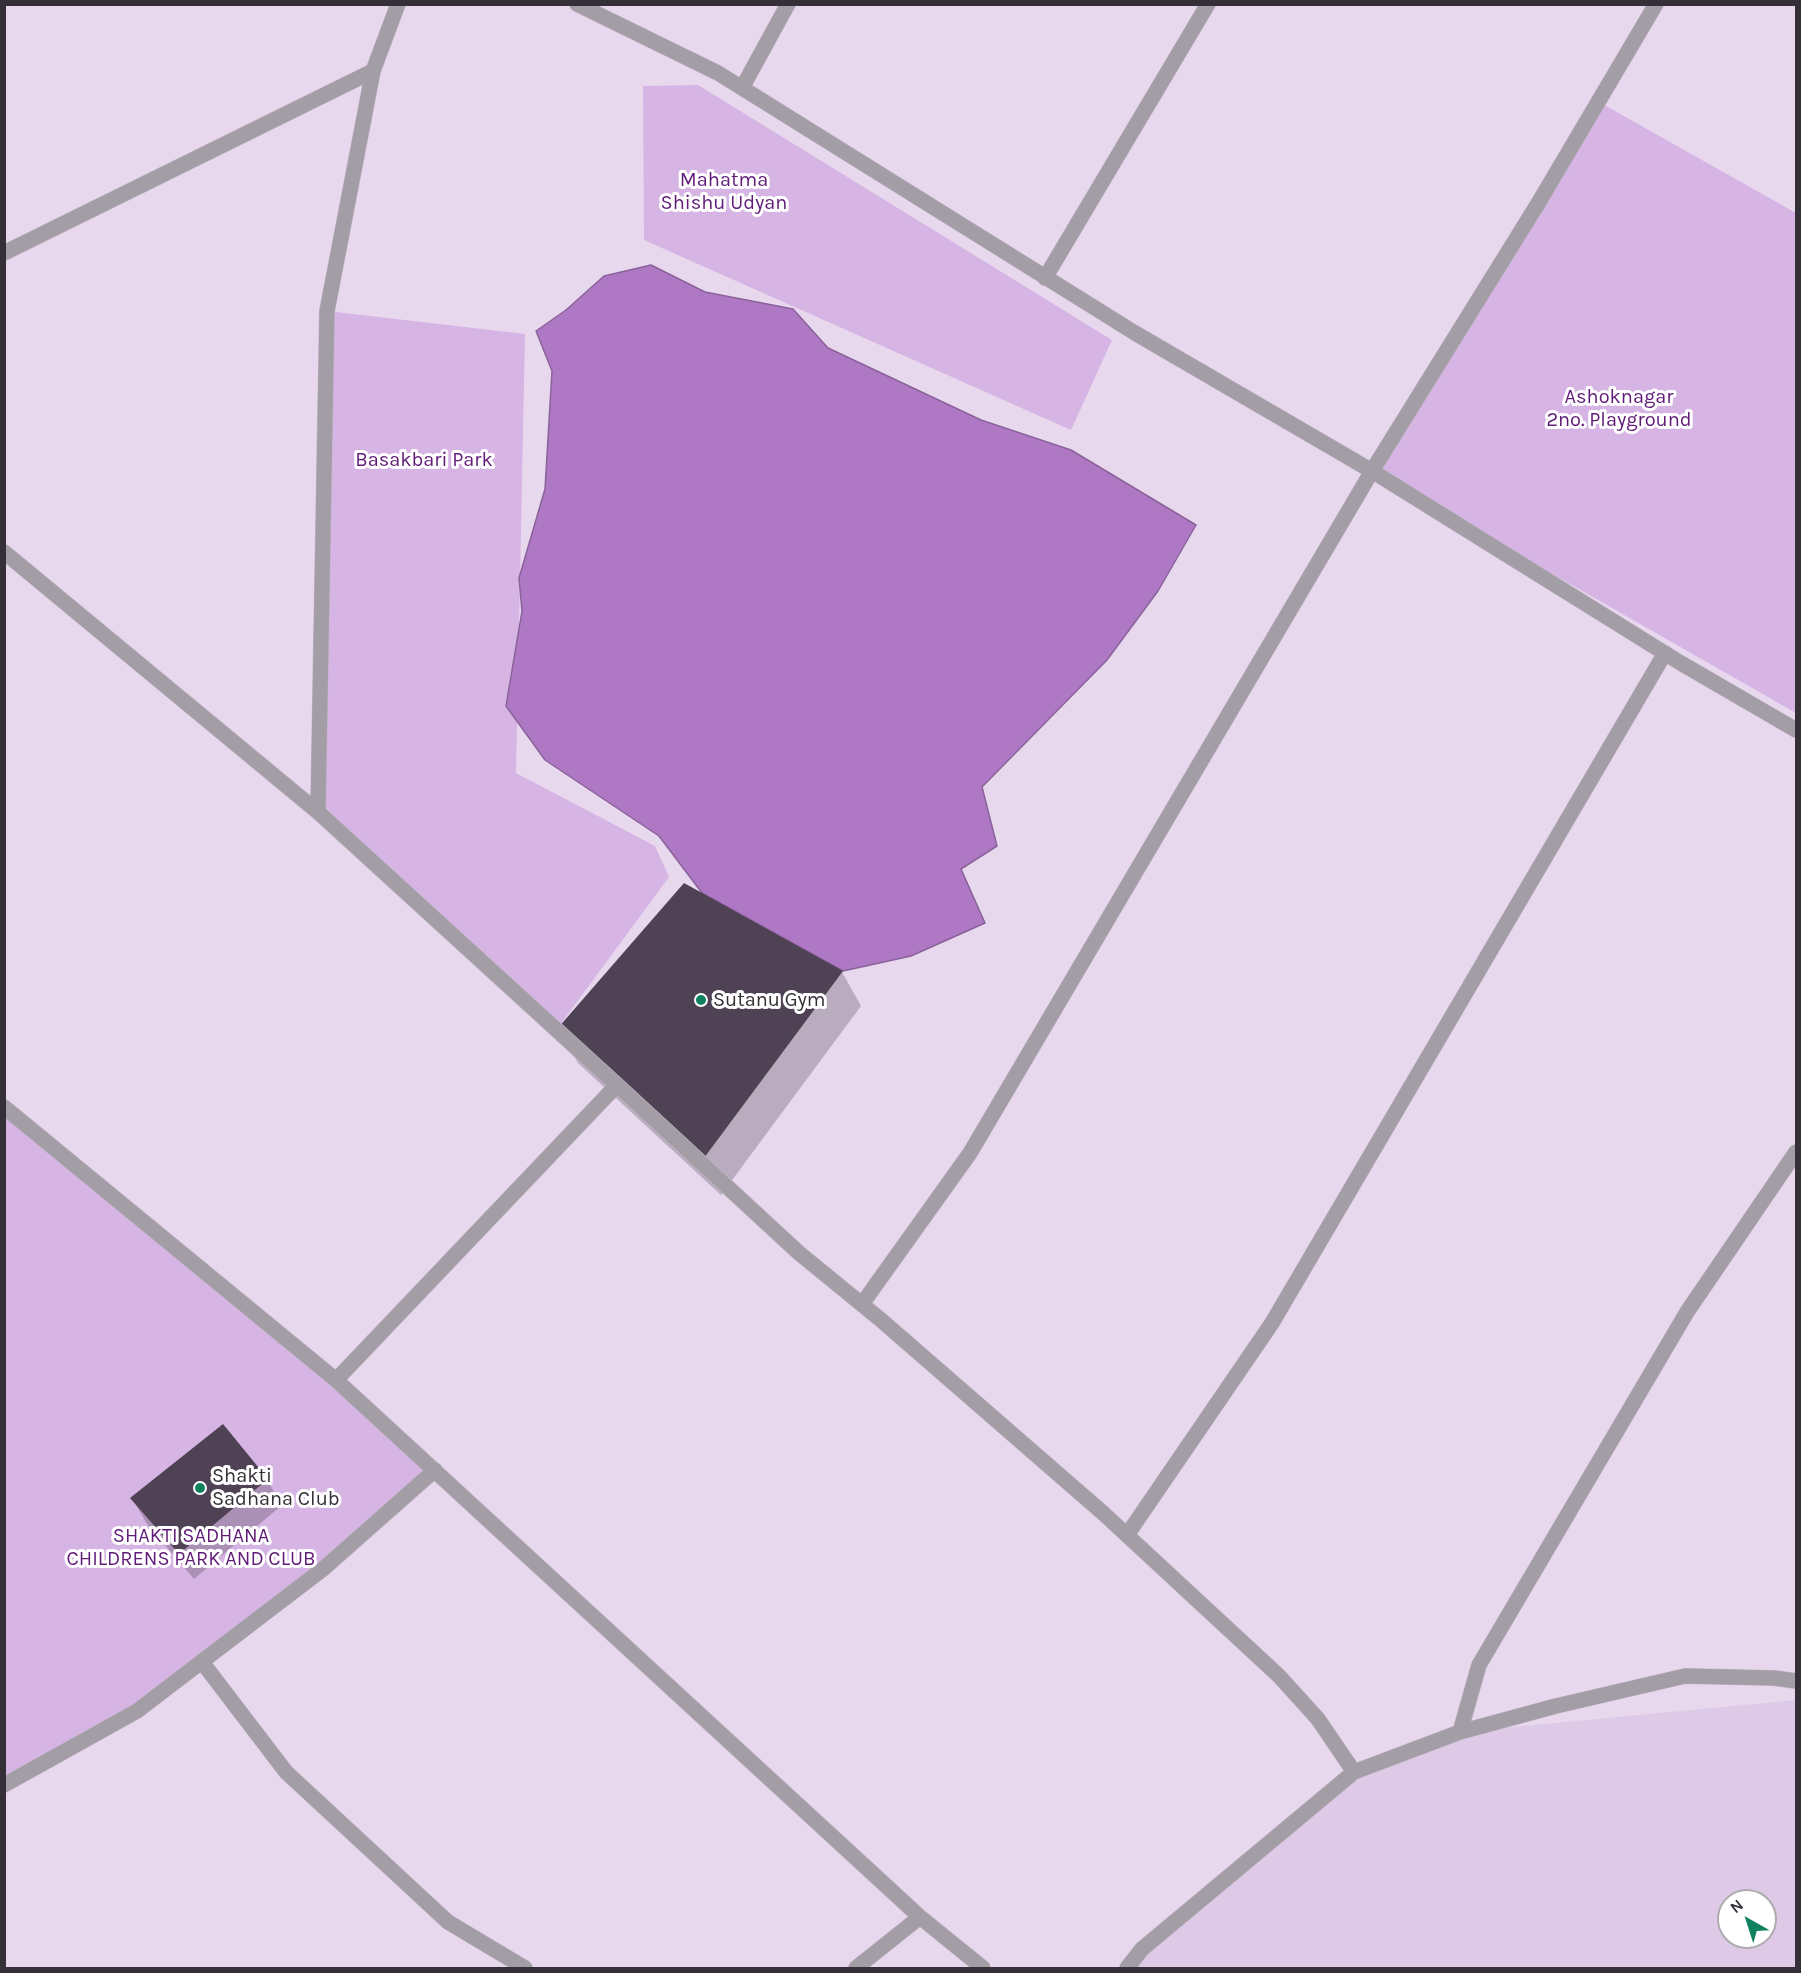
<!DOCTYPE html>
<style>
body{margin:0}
#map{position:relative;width:1801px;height:1973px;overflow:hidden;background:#e8d8ee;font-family:Karla,sans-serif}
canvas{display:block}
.frame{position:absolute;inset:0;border:6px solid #352f37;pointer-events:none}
.north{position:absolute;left:1717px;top:1889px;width:60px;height:60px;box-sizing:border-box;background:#fff;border:2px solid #aeacaf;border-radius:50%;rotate:321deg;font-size:16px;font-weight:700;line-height:24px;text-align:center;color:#352f37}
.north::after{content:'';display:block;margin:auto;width:21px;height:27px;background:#108260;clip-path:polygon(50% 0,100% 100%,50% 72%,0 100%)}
</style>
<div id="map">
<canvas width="1801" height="1973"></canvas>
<div class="frame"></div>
<div class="north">N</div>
</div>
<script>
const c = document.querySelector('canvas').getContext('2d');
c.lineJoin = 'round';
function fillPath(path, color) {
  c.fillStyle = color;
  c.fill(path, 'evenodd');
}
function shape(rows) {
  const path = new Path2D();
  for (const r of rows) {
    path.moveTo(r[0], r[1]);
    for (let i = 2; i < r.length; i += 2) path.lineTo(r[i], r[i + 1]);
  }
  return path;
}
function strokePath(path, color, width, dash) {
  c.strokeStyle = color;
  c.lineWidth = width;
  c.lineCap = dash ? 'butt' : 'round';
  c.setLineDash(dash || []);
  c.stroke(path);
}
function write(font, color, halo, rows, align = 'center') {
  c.font = font + ' Karla,sans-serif';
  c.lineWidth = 6;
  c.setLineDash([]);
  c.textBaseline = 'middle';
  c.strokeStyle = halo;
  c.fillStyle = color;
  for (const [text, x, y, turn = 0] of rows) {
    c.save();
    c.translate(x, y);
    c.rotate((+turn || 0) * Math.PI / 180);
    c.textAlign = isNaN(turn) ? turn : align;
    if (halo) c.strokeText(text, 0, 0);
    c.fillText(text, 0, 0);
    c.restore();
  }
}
fillPath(shape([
 [1796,1700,1796,1968,1127,1968,1354,1772,1460,1732],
 [1729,1901,1765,1901,1765,1937,1729,1937]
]), '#decae7');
fillPath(shape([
 [698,85,1112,340,1071,430,644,240,643,86],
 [1599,102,1796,213,1796,713,1372,471],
 [327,311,525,334,516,773,655,846,669,877,557,1029,318,812],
 [5,1107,435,1470,161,1693,5,1793]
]), '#d6b4e4');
const water = shape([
 [651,265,705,292,793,309,828,348,981,420,1071,450,1196,525,1158,591,1107,660,982,787,997,846,961,869,985,923,911,956,843,971,702,893,659,836,545,760,506,706,522,611,519,578,545,489,552,371,536,331,566,310,604,276,651,265]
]);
fillPath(water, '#af78c4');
strokePath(water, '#8a629a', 1.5);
fillPath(shape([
 [842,972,861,1006,721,1195,578,1063,558,1030],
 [267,1480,282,1505,194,1579,147,1524,132,1498]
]), '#0003');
fillPath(shape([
 [684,883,843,971,701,1162,557,1029],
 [223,1424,268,1479,179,1554,130,1498]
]), '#4f4255');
const street = shape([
 [577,4,718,73,1135,333,1372,471,1679,662,1796,730],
 [742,88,788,4],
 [4,253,373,71],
 [1045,278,1208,4],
 [4,552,318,812],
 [617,1085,799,1253,881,1320,1103,1513,1279,1676,1318,1719,1354,1772,1142,1949,1127,1968],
 [4,1107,336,1380,920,1917,983,1968],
 [862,1304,970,1153,1372,471,1539,202,1656,4],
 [336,1380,617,1085,318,812,327,311,373,71,398,4],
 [1127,1535,1272,1323,1665,653],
 [202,1662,286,1772,448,1922,525,1968],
 [1460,1732,1556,1706,1685,1676,1774,1678,1796,1681],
 [1354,1772,1460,1732,1479,1665,1687,1312,1796,1152],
 [4,1785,137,1711,323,1569,435,1470],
 [856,1968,920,1917]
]);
strokePath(street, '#c4b6c9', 16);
strokePath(street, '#a39da6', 15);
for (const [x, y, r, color] of [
 [701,1000,6,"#108260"],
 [200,1488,6,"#108260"]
]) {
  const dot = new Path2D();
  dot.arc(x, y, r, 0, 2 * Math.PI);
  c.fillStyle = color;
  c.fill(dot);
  strokePath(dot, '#fff', 2);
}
write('20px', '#601a78', '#fff', [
 ["Mahatma",724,180],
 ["Shishu Udyan",724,203],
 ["Ashoknagar",1619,397],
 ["2no. Playground",1619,420],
 ["Basakbari Park",424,460],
 ["SHAKTI SADHANA",191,1536],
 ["CHILDRENS PARK AND CLUB",191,1559]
]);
write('20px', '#352f37', '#fff', [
 ["Sutanu Gym",713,1000],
 ["Shakti",212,1476],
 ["Sadhana Club",212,1499]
], 'left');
</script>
